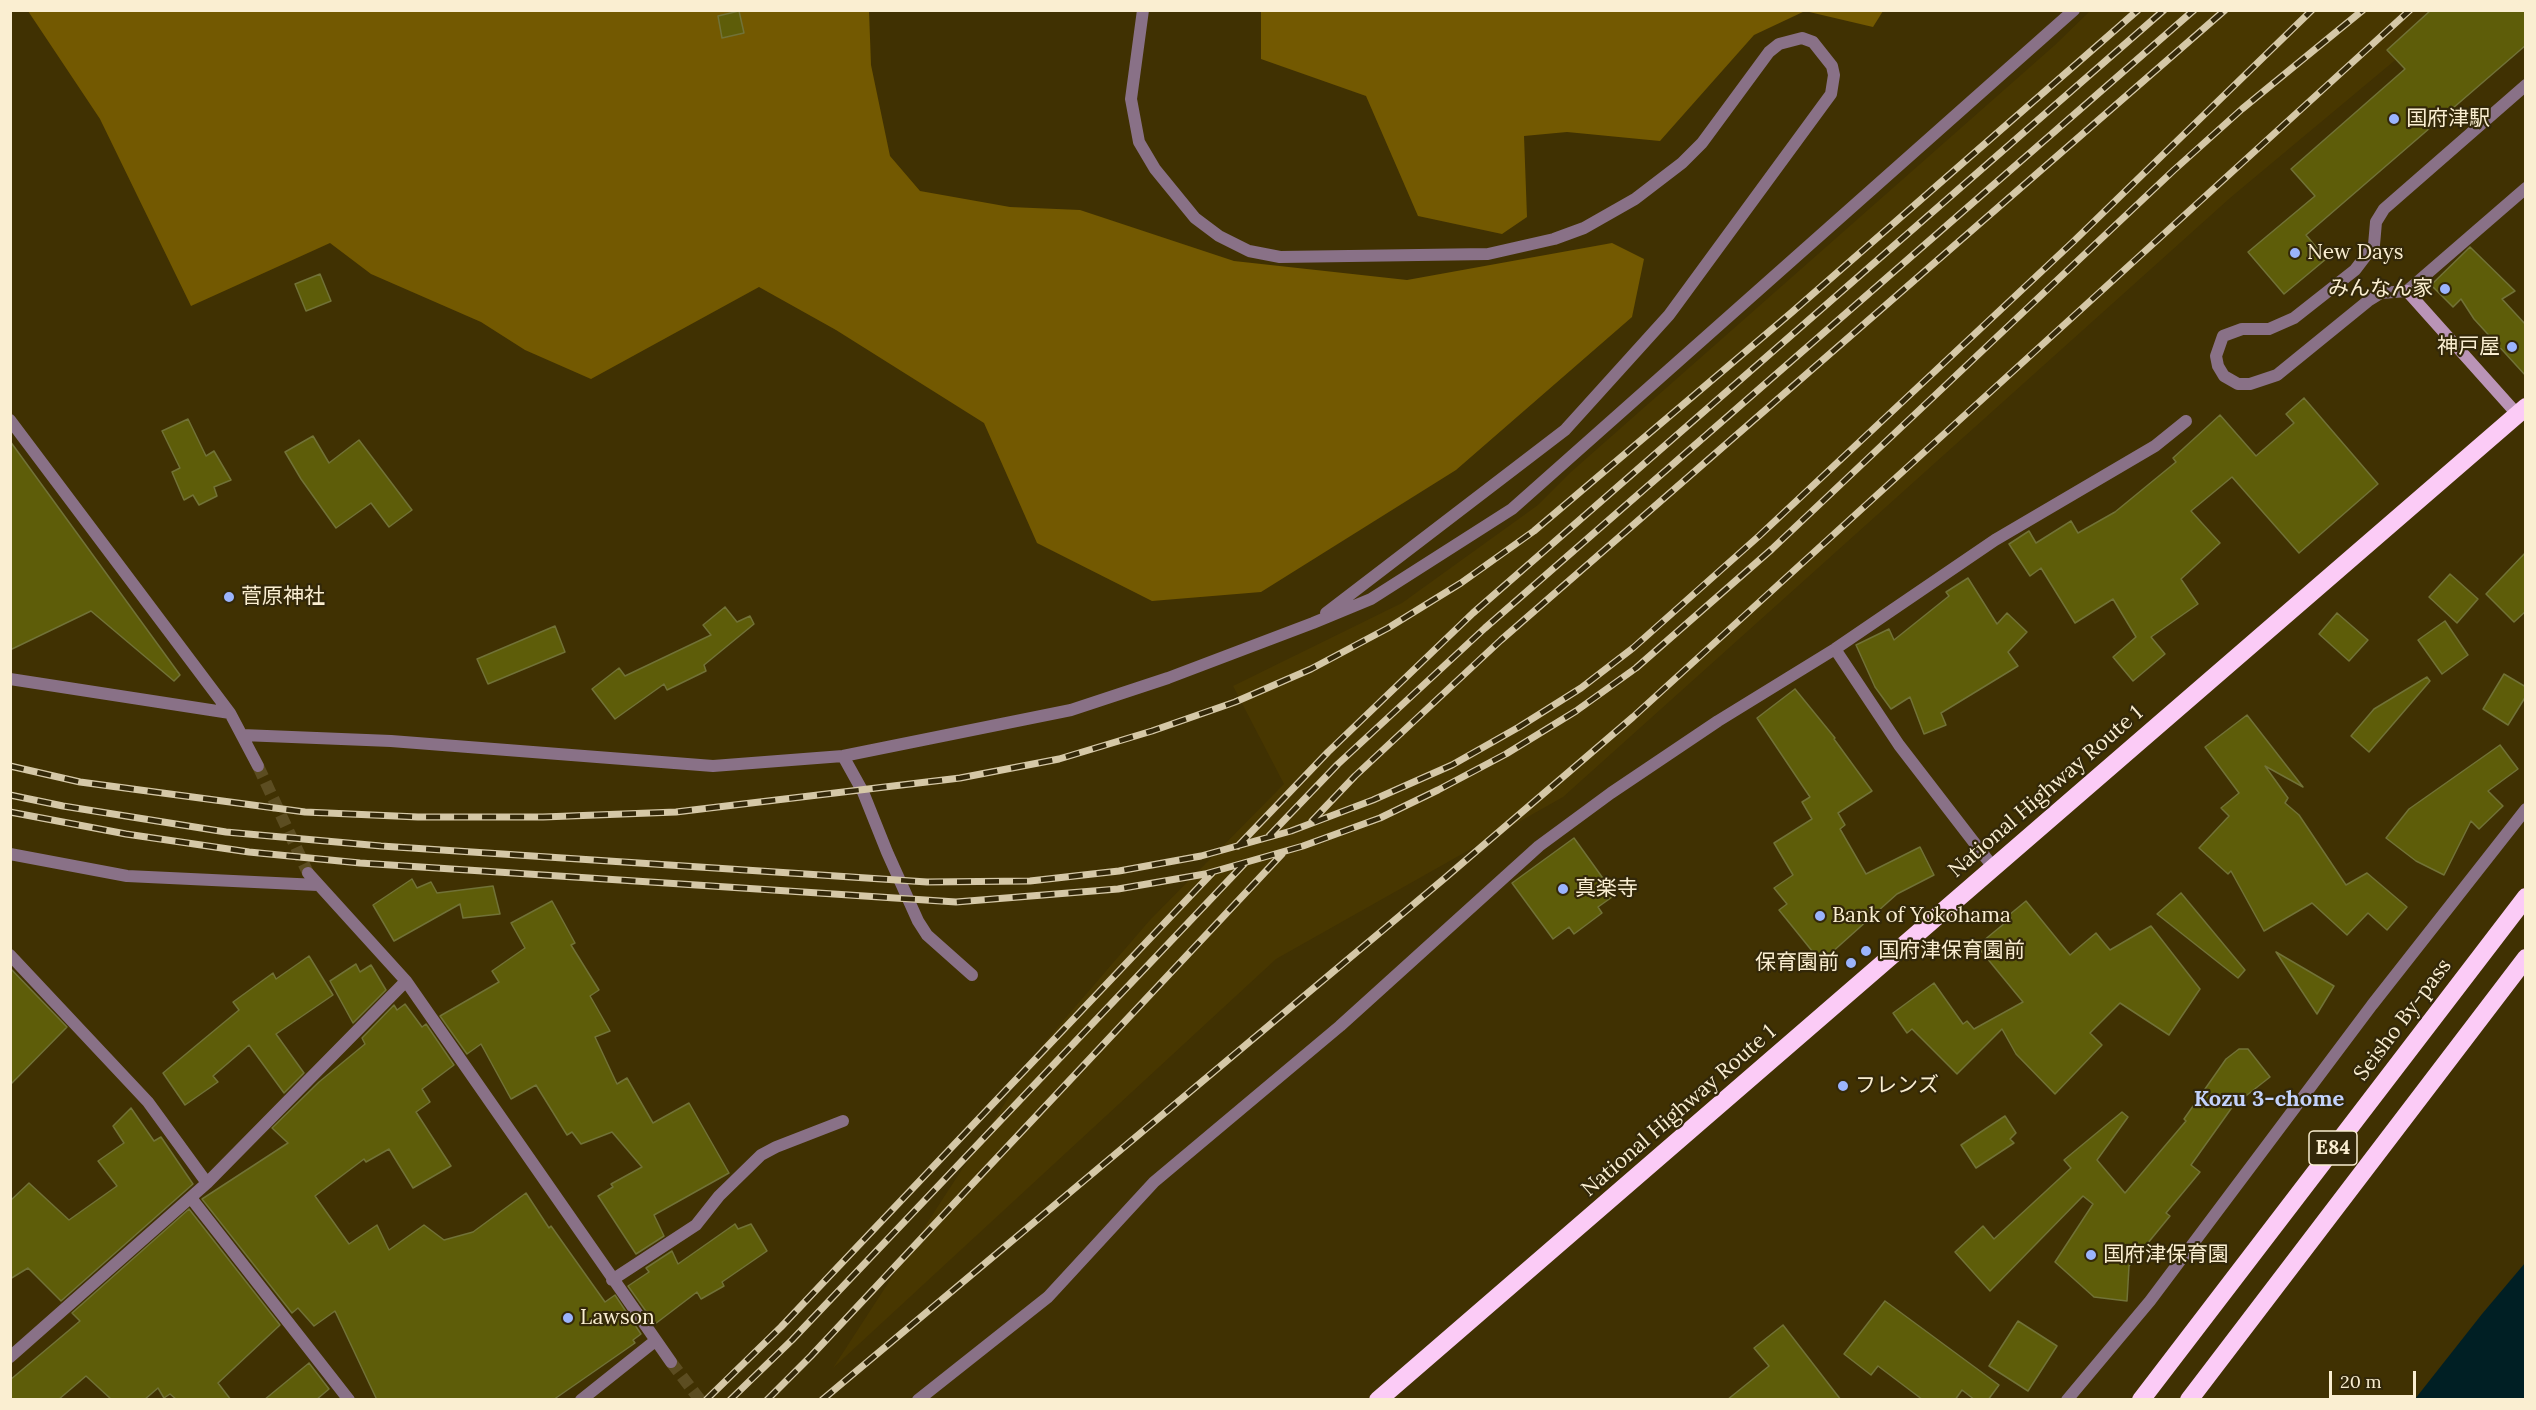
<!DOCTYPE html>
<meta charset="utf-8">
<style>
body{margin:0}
#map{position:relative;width:2536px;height:1410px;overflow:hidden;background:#403102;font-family:Lora,serif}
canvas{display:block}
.frame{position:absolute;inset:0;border:12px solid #faeed1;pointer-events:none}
.scale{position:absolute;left:2329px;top:1371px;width:87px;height:27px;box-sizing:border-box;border:3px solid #faeed1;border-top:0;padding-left:8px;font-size:18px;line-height:21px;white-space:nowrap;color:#faeed1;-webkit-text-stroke:4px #332809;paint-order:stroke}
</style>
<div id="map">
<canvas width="2536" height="1410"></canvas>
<div class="frame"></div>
<div class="scale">20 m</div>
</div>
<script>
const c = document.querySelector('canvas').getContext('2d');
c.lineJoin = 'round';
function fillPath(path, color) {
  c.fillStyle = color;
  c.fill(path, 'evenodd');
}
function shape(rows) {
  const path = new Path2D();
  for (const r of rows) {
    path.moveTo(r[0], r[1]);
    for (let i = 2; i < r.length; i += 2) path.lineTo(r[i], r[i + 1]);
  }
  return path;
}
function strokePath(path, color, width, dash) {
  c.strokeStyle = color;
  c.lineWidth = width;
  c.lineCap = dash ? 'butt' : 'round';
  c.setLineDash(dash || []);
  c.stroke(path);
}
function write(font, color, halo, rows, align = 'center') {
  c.font = font + ' Lora,"Noto Sans JP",serif';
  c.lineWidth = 4.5;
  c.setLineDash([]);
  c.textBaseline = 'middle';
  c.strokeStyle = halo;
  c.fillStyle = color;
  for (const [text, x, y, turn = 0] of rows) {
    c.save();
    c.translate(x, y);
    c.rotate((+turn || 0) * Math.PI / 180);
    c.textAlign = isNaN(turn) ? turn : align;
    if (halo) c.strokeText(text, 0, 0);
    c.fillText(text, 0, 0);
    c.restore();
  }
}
fillPath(shape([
 [2090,11,2454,11,2230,198,1563,797,1276,959,833,1368,1044,1043,1150,920,1284,784,1233,686,1402,603,1538,505,1571,472,2055,45]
]), '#483700');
fillPath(shape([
 [28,11,869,11,871,65,890,156,920,191,1010,207,1080,210,1234,261,1407,280,1612,243,1644,259,1632,317,1456,470,1261,592,1152,601,1037,543,984,423,836,330,759,287,591,379,525,350,481,322,371,274,330,243,191,306,100,119],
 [1261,11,1261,10,1883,11,1873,27,1805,11,1754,35,1660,141,1567,132,1524,136,1527,217,1502,234,1418,216,1366,96,1261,59]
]), '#735901');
fillPath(shape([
 [2525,1263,2525,1399,2415,1399,2482,1314]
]), '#001f24');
const building = shape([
 [2431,10,2526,10,2526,45,2306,235,2326,259,2284,294,2248,252,2315,196,2291,169,2405,69,2387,50,2431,10],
 [739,11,744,33,722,38,718,16,739,11],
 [2470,247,2515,291,2502,299,2526,325,2526,376,2474,319,2461,299,2453,307,2431,285,2470,247],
 [320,274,331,301,306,311,295,284,320,274],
 [2304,398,2378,484,2299,553,2232,477,2191,511,2220,543,2181,579,2198,604,2151,637,2165,654,2133,681,2113,657,2136,637,2113,599,2075,623,2041,568,2030,576,2009,544,2029,531,2036,543,2071,521,2078,533,2115,512,2176,462,2173,458,2220,415,2256,456,2294,423,2286,414,2304,398],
 [188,419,206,456,214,451,231,480,214,487,217,496,199,505,193,495,184,500,172,472,180,468,162,431,188,419],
 [313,436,329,463,359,440,412,510,389,527,371,503,336,528,301,479,285,452,313,436],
 [10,441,180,675,174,681,91,611,10,650,10,441],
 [2526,552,2526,611,2514,622,2486,594,2526,552],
 [2450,574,2478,599,2457,623,2429,597,2450,574],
 [1968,578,1997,624,2007,613,2027,632,2008,652,2018,666,1941,713,1946,725,1924,734,1910,697,1891,709,1875,687,1856,645,1889,629,1894,640,1949,596,1946,592,1968,578],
 [725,607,737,622,750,616,754,624,704,665,706,671,667,690,664,684,615,719,592,689,619,668,625,676,711,635,703,625,725,607],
 [2337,613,2368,640,2349,661,2319,634,2337,613],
 [2445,621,2468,655,2442,674,2418,640,2445,621],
 [555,626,565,652,488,684,477,659,555,626],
 [2504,674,2526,687,2526,696,2508,725,2483,709,2504,674],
 [2427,677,2430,681,2369,752,2351,736,2374,709,2427,677],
 [1795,689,1835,738,1834,739,1872,791,1838,813,1845,825,1840,829,1866,874,1920,847,1934,875,1897,894,1821,962,1779,910,1787,904,1774,888,1793,875,1774,843,1812,819,1802,802,1810,797,1757,718,1795,689],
 [2247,715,2303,787,2265,766,2288,798,2285,803,2299,815,2346,885,2367,873,2407,907,2387,930,2368,913,2347,935,2312,903,2264,931,2231,871,2228,874,2199,848,2229,816,2221,808,2239,793,2205,747,2247,715],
 [2500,745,2518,769,2488,791,2503,806,2479,829,2471,821,2444,875,2416,861,2386,838,2409,809,2500,745],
 [1574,838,1615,895,1598,907,1602,913,1574,934,1569,927,1553,939,1512,883,1574,838],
 [412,879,417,888,431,882,437,893,493,886,500,914,463,918,460,904,394,941,373,905,412,879],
 [2181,893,2245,970,2238,978,2157,914,2181,893],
 [552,901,575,943,571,945,599,990,590,996,610,1031,595,1037,617,1084,627,1078,653,1123,689,1103,729,1173,654,1215,664,1236,636,1254,598,1196,613,1187,611,1184,642,1167,612,1132,581,1144,572,1132,567,1135,536,1085,511,1099,481,1044,467,1054,440,1016,499,982,492,971,525,948,511,923,552,901],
 [2026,901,2070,955,2096,933,2110,950,2151,926,2200,989,2169,1035,2120,1003,2090,1033,2102,1045,2055,1094,2016,1054,2002,1029,1957,1074,1912,1029,1907,1033,1893,1013,1934,983,1963,1024,1967,1021,1974,1029,2023,1002,1977,946,2011,918,2009,915,2026,901],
 [2276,952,2334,986,2317,1014,2276,952],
 [309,956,333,995,276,1034,304,1073,284,1093,249,1045,213,1076,218,1082,185,1105,163,1073,239,1010,233,1002,273,973,276,979,309,956],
 [356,964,360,972,371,965,386,990,353,1023,330,981,356,964],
 [10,968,67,1027,10,1085,10,968],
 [405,1004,422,1027,426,1024,454,1065,422,1089,430,1102,416,1112,451,1166,413,1188,389,1149,366,1162,364,1159,315,1196,349,1244,377,1225,389,1250,424,1225,444,1240,473,1232,526,1193,549,1228,551,1226,605,1302,615,1295,641,1334,633,1340,635,1343,553,1400,377,1400,335,1311,314,1326,298,1308,292,1313,202,1199,288,1143,272,1128,319,1082,365,1044,362,1038,394,1005,397,1010,405,1004],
 [2239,1049,2248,1049,2270,1077,2233,1106,2191,1165,2200,1172,2166,1213,2170,1216,2129,1266,2127,1301,2094,1297,2055,1262,2093,1204,2083,1196,1990,1291,1955,1252,1983,1226,1994,1239,2071,1168,2064,1160,2122,1112,2128,1117,2097,1160,2125,1193,2186,1121,2184,1119,2226,1059,2239,1049],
 [131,1108,154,1141,161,1137,193,1184,61,1301,28,1268,10,1279,10,1201,29,1183,69,1220,117,1186,98,1161,124,1143,113,1126,131,1108],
 [2005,1116,2016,1133,2010,1139,2014,1143,1976,1168,1961,1145,2005,1116],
 [189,1209,280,1325,218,1383,231,1400,177,1400,170,1394,164,1398,158,1388,144,1400,112,1400,86,1376,58,1400,10,1400,10,1380,80,1321,72,1313,189,1209],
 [735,1224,738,1229,751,1224,767,1251,722,1282,724,1286,701,1299,697,1292,655,1324,628,1286,649,1272,646,1268,672,1251,678,1264,735,1224],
 [1885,1301,1999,1385,1988,1400,1975,1400,1962,1390,1955,1400,1923,1400,1878,1366,1871,1375,1844,1354,1885,1301],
 [2018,1321,2057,1346,2028,1391,1989,1366,2018,1321],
 [1783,1325,1841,1400,1727,1400,1769,1366,1754,1348,1783,1325],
 [309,1363,329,1389,316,1400,264,1400,309,1363]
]);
fillPath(building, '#5e5d09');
strokePath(building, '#717237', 1.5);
strokePath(shape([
 [258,766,308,873],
 [671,1362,700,1400]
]), '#5c4d21', 12, [12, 6]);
strokePath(shape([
 [1143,10,1131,99,1139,142,1155,169,1195,218,1219,236,1249,251,1280,257,1488,254,1554,239,1584,228,1635,199,1682,163,1702,143,1769,52,1779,44,1802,38,1813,42,1832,66,1834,75,1831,94,1669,315,1565,430,1326,613],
 [2526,85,2384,209,2376,222,2374,245,2355,270,2294,318,2269,329,2242,329,2223,336,2216,356,2218,366,2224,376,2238,384,2250,384,2277,375,2368,301,2381,293,2407,291,2526,188],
 [10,420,230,713,258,766],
 [1835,649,1899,745,1993,867],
 [10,679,230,713],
 [242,735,391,741,713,766,843,756,1071,710,1168,678,1313,623,1371,599,1512,509,2074,10],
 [843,756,863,792,887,852,918,921,927,935,972,975],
 [10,854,127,876,318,885],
 [308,873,406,981,671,1362],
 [10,955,148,1102,207,1183],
 [191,1198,349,1400],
 [612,1280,696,1225,719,1196,761,1155,776,1147,843,1121],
 [10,1357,207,1183,406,981],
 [581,1400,655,1341],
 [918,1400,1048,1297,1154,1182,1340,1026,1539,846,1611,793,1718,721,1835,649,1995,540,2155,446,2186,421],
 [2067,1400,2150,1301,2372,1005,2526,809]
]), '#897187', 12);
strokePath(shape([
 [2407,291,2517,414]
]), '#ba94b7', 12);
strokePath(shape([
 [1378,1400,2526,407],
 [2141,1400,2526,897],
 [2189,1400,2526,958]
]), '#fbcbf6', 18);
const rail = shape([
 [10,766,80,782,305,812,418,817,543,817,676,812,960,778,1059,759,1152,731,1235,702,1311,669,1388,628,1461,583,1534,531,1791,313,2138,10],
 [10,795,63,806,226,832,381,846,927,882,1030,881,1119,871,1201,856,1291,831,1373,800,1452,765,1519,727,1581,688,1633,648,1759,536,2074,241,2312,10],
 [10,812,126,834,249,852,360,863,956,902,1118,889,1205,874,1303,846,1380,818,1438,790,1506,754,1576,711,1636,668,1772,549,2174,170,2242,109,2363,10],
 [1312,821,1355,776,1501,640,2225,10],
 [1269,836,1338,764,1485,628,2194,10],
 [1238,846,1328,752,1473,613,2164,10],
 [706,1400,781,1327,1213,872],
 [730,1400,792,1340,1245,863],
 [767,1400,811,1356,1282,854],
 [822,1400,1445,878,1633,717,2410,10]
]);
strokePath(rail, '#d5c8a7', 7);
strokePath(rail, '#332809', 4.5, [14]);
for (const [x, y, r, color] of [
 [2394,119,6,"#9bb4fd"],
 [2295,253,6,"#9bb4fd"],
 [2445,289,6,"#9bb4fd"],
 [2512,347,6,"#9bb4fd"],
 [229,597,6,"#9bb4fd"],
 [1563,889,6,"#9bb4fd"],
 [1820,916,6,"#9bb4fd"],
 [1866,951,6,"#9bb4fd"],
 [1851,963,6,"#9bb4fd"],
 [1843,1086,6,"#9bb4fd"],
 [2091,1255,6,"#9bb4fd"],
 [568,1318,6,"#9bb4fd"]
]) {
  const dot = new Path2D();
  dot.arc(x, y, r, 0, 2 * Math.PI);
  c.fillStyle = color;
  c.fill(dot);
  strokePath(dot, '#332809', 2);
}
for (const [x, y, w] of [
 [2333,1148,48]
]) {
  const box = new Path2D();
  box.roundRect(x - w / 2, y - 17, w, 34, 4.5);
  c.fillStyle = '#332809';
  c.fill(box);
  strokePath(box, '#faeed1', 1.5);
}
write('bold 20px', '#faeed1', null, [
 ["E84",2333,1148]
]);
write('21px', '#faeed1', '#332809', [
 ["国府津駅",2406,119],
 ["New Days",2307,253],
 ["みんなん家",2433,289,"right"],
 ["神戸屋",2500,347,"right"],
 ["菅原神社",241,597],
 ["真楽寺",1575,889],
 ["Bank of Yokohama",1832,916],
 ["国府津保育園前",1878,951],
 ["保育園前",1839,963,"right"],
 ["フレンズ",1855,1086],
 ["国府津保育園",2103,1255],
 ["Lawson",580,1318]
], 'left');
write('21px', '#faeed1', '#332809', [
 ["National Highway Route 1",2046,792,-41],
 ["Seisho By-pass",2403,1020,-53],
 ["National Highway Route 1",1679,1111,-41]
]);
write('bold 22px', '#c3d2fb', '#332809', [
 ["Kozu 3-chome",2269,1100]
]);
</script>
